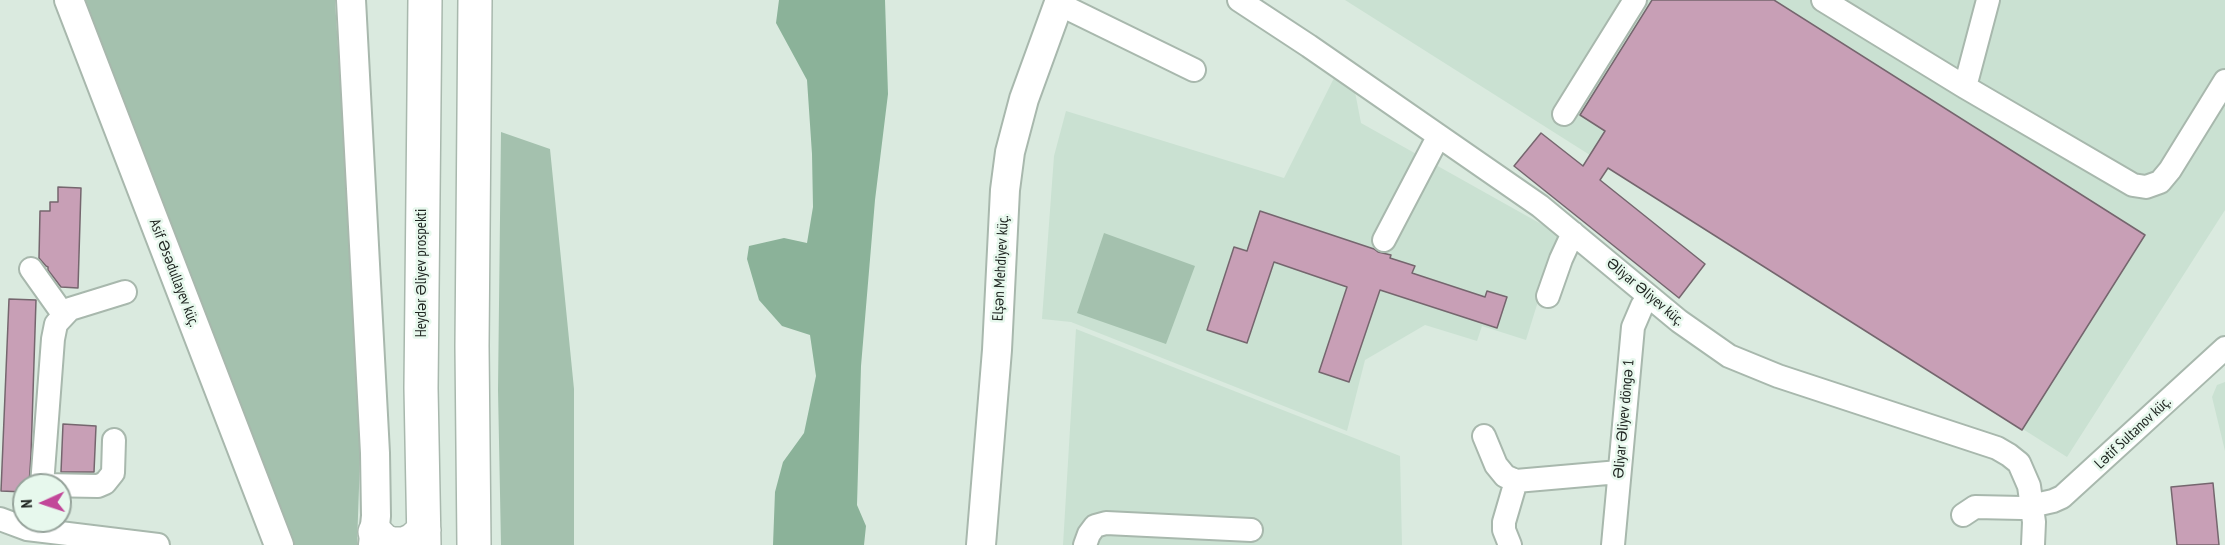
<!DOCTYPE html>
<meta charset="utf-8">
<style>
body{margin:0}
#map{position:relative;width:2225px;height:545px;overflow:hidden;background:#daeadf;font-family:"PT Sans Narrow",sans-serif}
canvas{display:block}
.north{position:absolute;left:12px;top:473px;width:60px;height:60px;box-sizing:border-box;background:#e7f8ed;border:2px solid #97a49c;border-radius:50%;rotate:267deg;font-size:16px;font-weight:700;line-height:24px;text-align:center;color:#202622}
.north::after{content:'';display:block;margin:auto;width:21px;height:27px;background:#c24799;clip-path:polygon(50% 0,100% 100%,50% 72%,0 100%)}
</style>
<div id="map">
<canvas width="2225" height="545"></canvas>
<div class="north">N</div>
</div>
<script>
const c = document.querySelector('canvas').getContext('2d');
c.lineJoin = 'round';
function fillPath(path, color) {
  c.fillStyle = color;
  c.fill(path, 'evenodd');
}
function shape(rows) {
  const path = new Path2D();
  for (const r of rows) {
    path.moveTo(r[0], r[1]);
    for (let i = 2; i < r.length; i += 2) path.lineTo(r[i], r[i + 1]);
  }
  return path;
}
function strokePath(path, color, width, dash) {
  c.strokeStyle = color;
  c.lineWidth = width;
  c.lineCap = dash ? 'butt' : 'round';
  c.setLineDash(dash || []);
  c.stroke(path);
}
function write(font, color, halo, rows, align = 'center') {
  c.font = font + ' "PT Sans Narrow",sans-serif';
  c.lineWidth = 5;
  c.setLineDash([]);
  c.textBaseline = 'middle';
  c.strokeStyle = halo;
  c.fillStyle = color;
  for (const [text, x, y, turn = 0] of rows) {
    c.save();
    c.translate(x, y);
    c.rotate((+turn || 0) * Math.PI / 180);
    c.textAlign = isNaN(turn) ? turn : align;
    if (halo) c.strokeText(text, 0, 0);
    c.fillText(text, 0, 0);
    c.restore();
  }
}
fillPath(shape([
 [1345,0,2225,0,2225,210,2067,457],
 [1334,78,1355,92,1361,123,1559,234,1526,340,1482,326,1477,341,1425,325,1365,360,1347,431,1071,322,1042,319,1054,156,1066,111,1284,178],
 [1076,329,1400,456,1402,545,1063,545],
 [2225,382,2225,451,2212,397,2217,385]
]), '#cae1d2');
fillPath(shape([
 [78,0,335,0,358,366,360,459,357,545,286,545],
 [501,132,550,149,574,389,574,545,501,545,498,390],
 [1104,233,1195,266,1166,344,1077,313]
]), '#a4c1ae');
fillPath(shape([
 [779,0,885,0,888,94,875,200,861,366,857,505,866,526,864,545,773,545,775,492,783,462,804,433,816,376,810,335,782,326,759,300,747,259,749,246,784,238,807,243,813,207,812,154,807,80,776,23]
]), '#8bb299');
const building = shape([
 [1652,0,1774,0,2145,235,2022,430,1608,168,1600,180,1705,264,1679,298,1514,166,1541,133,1583,166,1605,131,1580,115,1652,0],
 [58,187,81,188,78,288,61,287,48,270,48,267,46,266,39,258,40,211,50,211,50,202,58,202,58,187],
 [1260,211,1374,249,1378,252,1391,255,1390,258,1415,266,1412,273,1485,297,1487,291,1507,297,1497,328,1380,290,1349,382,1319,372,1347,287,1274,262,1247,343,1207,330,1234,247,1247,251,1260,211],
 [9,299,36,300,31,455,29,485,24,485,24,492,1,491,9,299],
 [63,424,96,426,94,472,61,472,63,424],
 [2213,483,2219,545,2177,545,2171,487,2213,483]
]);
fillPath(building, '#c89fb6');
strokePath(building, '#75666e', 1.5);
const minor = shape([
 [1239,0,1309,46,1540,206,1679,321,1729,356,1778,376,1997,448,2009,455,2019,463,2029,486,2034,522,2033,545],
 [1823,0,1965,87,2133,185,2146,187,2160,182,2170,170,2225,81],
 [1059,4,1194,70],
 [1965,87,1988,0],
 [1564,114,1635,0],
 [1384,240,1438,137],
 [31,269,63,314],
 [1548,296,1561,259,1573,233],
 [1484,436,1496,465,1505,476,1516,481,1619,472],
 [42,485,53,339,56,324,70,309,125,292],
 [42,485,98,486,105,483,113,473,114,440],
 [1963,515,1975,507,2022,508,2053,501,2062,497,2225,348],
 [0,519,27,529,158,545],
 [1085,545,1089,534,1095,526,1106,523,1251,530],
 [1510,545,1504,530,1504,522,1516,481],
 [1613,545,1633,327,1642,306,1649,297]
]);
const major = shape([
 [69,0,279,545],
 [351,0,375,453,376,516,373,545],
 [981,545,997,350,1005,190,1010,152,1024,99,1060,0]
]);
const highway = shape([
 [375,532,384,541,392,544,404,544,413,540,424,530],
 [424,545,421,388,425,0],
 [474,545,472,346,475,0]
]);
strokePath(minor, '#a8b8ad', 26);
strokePath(major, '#a8b8ad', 32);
strokePath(highway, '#a8b8ad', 36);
strokePath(minor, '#fff', 22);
strokePath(major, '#fff', 28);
strokePath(highway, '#fff', 33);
write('15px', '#202622', '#e7f8ed', [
 ["Elşən Mehdiyev küç.",1001,268,-87],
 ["Asif Əsədullayev küç.",174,273,69],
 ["Heydər Əliyev prospekti",422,273,-90],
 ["Əliyar Əliyev küç.",1645,292,40],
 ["Əliyar Əliyev döngə 1",1624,419,-85],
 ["Lətif Sultanov küç.",2133,433,-43]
]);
</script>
